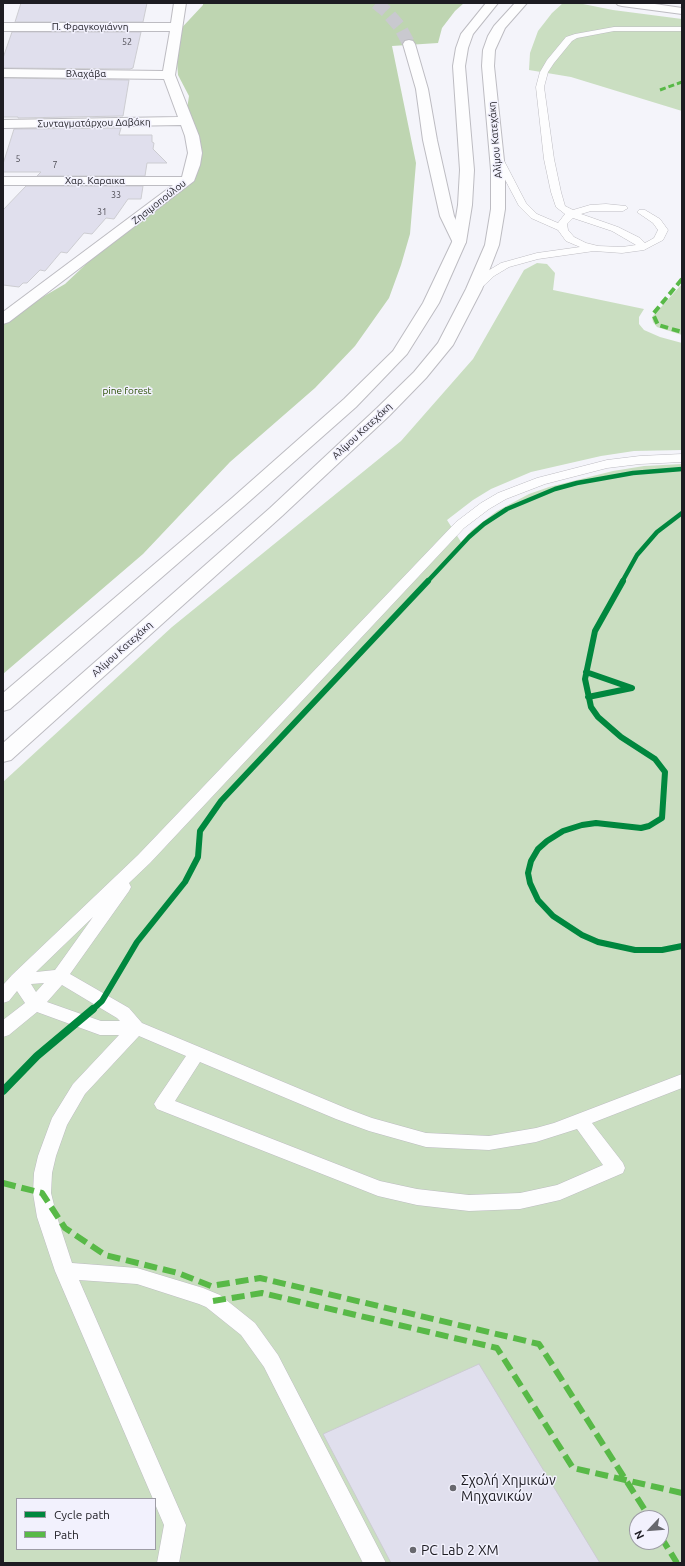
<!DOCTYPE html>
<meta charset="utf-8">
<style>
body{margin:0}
#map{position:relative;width:685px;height:1566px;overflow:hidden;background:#f4f4fa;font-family:Ubuntu,sans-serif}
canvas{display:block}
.frame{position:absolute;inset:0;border:4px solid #1d1c22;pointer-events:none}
.legend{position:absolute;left:16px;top:1498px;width:140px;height:52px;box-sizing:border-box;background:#f2f1fd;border:1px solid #9d9ca5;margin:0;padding:5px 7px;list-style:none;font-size:12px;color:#1d1c22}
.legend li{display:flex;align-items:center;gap:8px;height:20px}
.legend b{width:20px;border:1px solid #9d9ca5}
.north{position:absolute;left:629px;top:1510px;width:40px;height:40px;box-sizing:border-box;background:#f2f1fd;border:1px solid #9d9ca5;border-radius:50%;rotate:244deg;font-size:11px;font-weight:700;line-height:16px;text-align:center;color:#1d1c22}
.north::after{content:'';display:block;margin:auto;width:14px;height:18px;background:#68686e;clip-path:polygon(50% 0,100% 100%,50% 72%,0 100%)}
</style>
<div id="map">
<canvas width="685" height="1566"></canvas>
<div class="frame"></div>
<ul class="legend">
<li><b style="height:5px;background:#00873e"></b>Cycle path</li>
<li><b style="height:5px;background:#58b947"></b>Path</li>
</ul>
<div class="north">N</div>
</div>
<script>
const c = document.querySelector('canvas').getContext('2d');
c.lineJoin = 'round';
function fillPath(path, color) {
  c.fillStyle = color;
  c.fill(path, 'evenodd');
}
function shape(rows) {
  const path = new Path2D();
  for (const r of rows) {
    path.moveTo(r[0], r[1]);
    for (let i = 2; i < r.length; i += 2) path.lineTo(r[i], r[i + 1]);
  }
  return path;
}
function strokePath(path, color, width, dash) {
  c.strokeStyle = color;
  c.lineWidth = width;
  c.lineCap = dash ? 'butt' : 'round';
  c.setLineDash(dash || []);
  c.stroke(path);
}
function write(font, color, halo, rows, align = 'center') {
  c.font = font + ' Ubuntu,sans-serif';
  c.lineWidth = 3;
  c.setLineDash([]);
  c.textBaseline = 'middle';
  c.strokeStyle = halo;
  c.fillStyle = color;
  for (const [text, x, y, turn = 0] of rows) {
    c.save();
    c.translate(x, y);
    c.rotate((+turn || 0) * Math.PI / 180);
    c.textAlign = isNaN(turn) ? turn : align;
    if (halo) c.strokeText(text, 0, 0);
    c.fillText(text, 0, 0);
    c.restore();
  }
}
fillPath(shape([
 [563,3,578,3,613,10,682,19,682,111,571,77,529,70,530,53,538,31,552,13],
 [537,263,547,264,555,273,553,290,644,309,639,317,639,324,644,330,660,337,682,343,682,450,634,451,601,456,531,472,491,489,473,500,447,520,461,542,472,530,497,511,529,494,549,487,613,471,644,466,682,464,682,1563,3,1563,3,782,172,627,401,441,473,359,524,270],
 [17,1499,155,1499,155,1549,17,1549],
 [637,1518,661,1518,661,1542,637,1542],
 [682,284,682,335,657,327,653,322,652,317]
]), '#cadec1');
fillPath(shape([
 [203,3,464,3,455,11,442,28,438,43,392,46,416,163,410,234,401,265,389,298,355,346,315,388,230,462,143,554,3,674,3,320,65,284,121,231,173,192,195,153,185,122,189,96,178,75,175,35,203,5]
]), '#bed5b1');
const building = shape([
 [21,3,147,3,143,22,15,22,21,3],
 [12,32,141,32,133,68,130,69,3,68,3,58,12,32],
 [3,78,129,80,123,116,18,118,18,117,3,117,3,78],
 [121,128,119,135,152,135,152,142,154,143,153,149,167,163,147,163,145,176,37,176,41,172,3,172,3,164,14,129,121,128],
 [26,186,143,186,141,199,128,199,114,219,106,218,92,234,84,233,67,253,61,252,45,271,40,270,27,283,23,283,19,287,3,285,3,210,26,186],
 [479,1364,600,1563,391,1563,323,1434,479,1364]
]);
fillPath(building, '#e0dfed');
strokePath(building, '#ccccd1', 1);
strokePath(shape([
 [376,3,386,11,400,27,409,44]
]), '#c9c9cf', 13, [13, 6]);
const lane = shape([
 [614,27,682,27,682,31,614,31,577,38,572,41,554,63,548,72,544,87,554,159,561,192,565,206,573,210,590,205,606,204,626,206,628,208,623,211,591,211,581,214,618,227,640,238,645,243,654,238,658,230,653,223,637,212,639,210,645,210,660,219,668,230,663,240,644,250,622,253,594,251,538,259,509,267,494,276,478,291,470,291,469,289,470,287,486,272,501,263,537,253,580,247,566,241,558,230,531,218,519,206,491,153,496,150,499,151,526,203,537,214,558,223,565,214,556,207,551,192,544,159,536,87,540,72,547,60,566,37,575,34,614,27],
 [573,218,612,231,636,245,622,247,598,246,586,243,574,237,568,230,567,224,573,218],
 [682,454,682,462,640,464,607,468,545,484,506,499,489,509,464,528,150,863,129,883,131,887,129,891,70,974,129,1008,142,1023,348,1109,372,1118,426,1133,489,1136,536,1128,554,1123,682,1074,682,1088,592,1123,623,1163,625,1168,623,1173,560,1200,520,1209,469,1211,417,1205,378,1196,157,1109,154,1104,157,1099,186,1056,139,1036,85,1094,67,1125,56,1156,52,1173,51,1193,57,1217,72,1263,137,1268,203,1288,220,1295,255,1323,278,1355,386,1563,363,1563,264,1367,241,1335,206,1307,199,1304,137,1284,79,1280,186,1525,179,1563,157,1563,164,1525,155,1504,155,1499,153,1499,55,1271,37,1217,33,1193,34,1173,38,1156,52,1118,73,1084,119,1035,100,1035,37,1012,9,1035,3,1037,3,1020,25,1003,17,991,9,1001,3,1003,3,985,12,975,138,855,456,522,481,503,498,493,537,478,607,460,640,456,682,454],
 [93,917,55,970,36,972,93,917],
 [44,983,36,992,31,984,44,983],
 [62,985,117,1018,120,1021,101,1021,47,1002,62,985],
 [200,1062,336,1119,369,1131,426,1147,489,1150,536,1142,577,1129,603,1165,557,1185,520,1193,469,1195,417,1189,380,1181,175,1101,200,1062]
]);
const street = shape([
 [174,3,186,3,175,75,199,136,202,153,200,165,194,181,9,322,3,324,3,312,173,185,3,185,3,177,182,177,188,153,185,136,181,125,3,128,3,120,178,117,164,79,3,77,3,69,163,71,170,31,3,31,3,23,171,23,174,3]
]);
const primary = shape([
 [486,3,498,3,473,34,468,48,465,66,474,170,472,205,466,242,439,303,407,354,356,407,244,506,10,709,3,711,3,693,232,498,344,399,393,351,423,303,452,242,458,205,460,170,453,66,456,48,461,34,486,3],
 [515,3,527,3,505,28,495,50,494,66,505,170,505,209,499,245,482,289,453,345,426,378,389,416,282,516,11,760,3,762,3,743,270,508,377,408,414,372,438,343,466,289,485,245,491,209,491,170,482,66,483,50,488,36,494,26,515,3]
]);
const highway = shape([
 [616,3,648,3,682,8,682,14,622,6,618,5,616,3],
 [409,40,413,41,415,44,428,89,437,140,454,216,466,242,464,245,459,246,454,245,440,216,423,140,416,89,403,44,405,41,409,40]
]);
strokePath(lane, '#bdbcc2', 1);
strokePath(street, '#bdbcc2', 2);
strokePath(primary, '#bdbcc2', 2);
strokePath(highway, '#bdbcc2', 2);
fillPath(lane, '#fdfdfe');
fillPath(street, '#fdfdfe');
fillPath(primary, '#fdfdfe');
fillPath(highway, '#fdfdfe');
strokePath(shape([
 [660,90,682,82]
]), '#58b947', 3, [6, 3]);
strokePath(shape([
 [682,279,653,314,658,325,682,332]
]), '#58b947', 4, [8, 4]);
strokePath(shape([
 [3,1183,42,1193,65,1228,105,1255,178,1273,211,1286,260,1278,539,1344,650,1518],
 [213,1301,262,1293,497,1348,573,1468,682,1493],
 [661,1537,677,1563]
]), '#58b947', 6, [13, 6]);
strokePath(shape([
 [427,582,469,537,484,524,507,509,555,489,577,483,633,473,682,469],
 [622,582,637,555,657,532,682,513]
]), '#00873e', 4.5);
strokePath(shape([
 [623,581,595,631,585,679,591,707,598,717,621,737,655,759,665,772,662,818,649,826,641,828,596,823,582,825,563,831,547,841,538,849,531,861,528,873,530,883,538,900,553,916,582,935,598,942,635,950,662,950,682,946],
 [586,672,632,688,588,697],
 [92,1010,102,1001,137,942,185,882,198,857,200,831,221,801,428,581]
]), '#00873e', 6);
strokePath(shape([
 [3,1091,37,1056,93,1009]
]), '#00873e', 8);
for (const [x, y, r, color] of [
 [453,1488,4,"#68686e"],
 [413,1550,4,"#68686e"]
]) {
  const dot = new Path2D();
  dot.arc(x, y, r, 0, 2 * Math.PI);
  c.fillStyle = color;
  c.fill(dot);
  strokePath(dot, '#f2f1fd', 1.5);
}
write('9px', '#4e4d55', null, [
 ["52",127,42],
 ["5",18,159],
 ["7",55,165],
 ["33",116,195],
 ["31",102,212]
]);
write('10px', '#1d1c22', '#f2f1fd', [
 ["Π. Φραγκογιάννη",90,27],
 ["Βλαχάβα",86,74],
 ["Συνταγματάρχου Δαβάκη",94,123,-1],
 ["Αλίμου Κατεχάκη",495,140,-95],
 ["Χαρ. Καραικα",95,181],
 ["Ζησιμοπούλου",159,202,-38],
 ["Αλίμου Κατεχάκη",362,431,-43],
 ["Αλίμου Κατεχάκη",122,649,-42]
]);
write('10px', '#274d00', '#f2f1fd', [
 ["pine forest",127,391]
]);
write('14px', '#1d1c22', '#f2f1fd', [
 ["Σχολή Χημικών",461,1480],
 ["Μηχανικών",461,1496],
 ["PC Lab 2 ΧΜ",421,1550]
], 'left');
</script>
